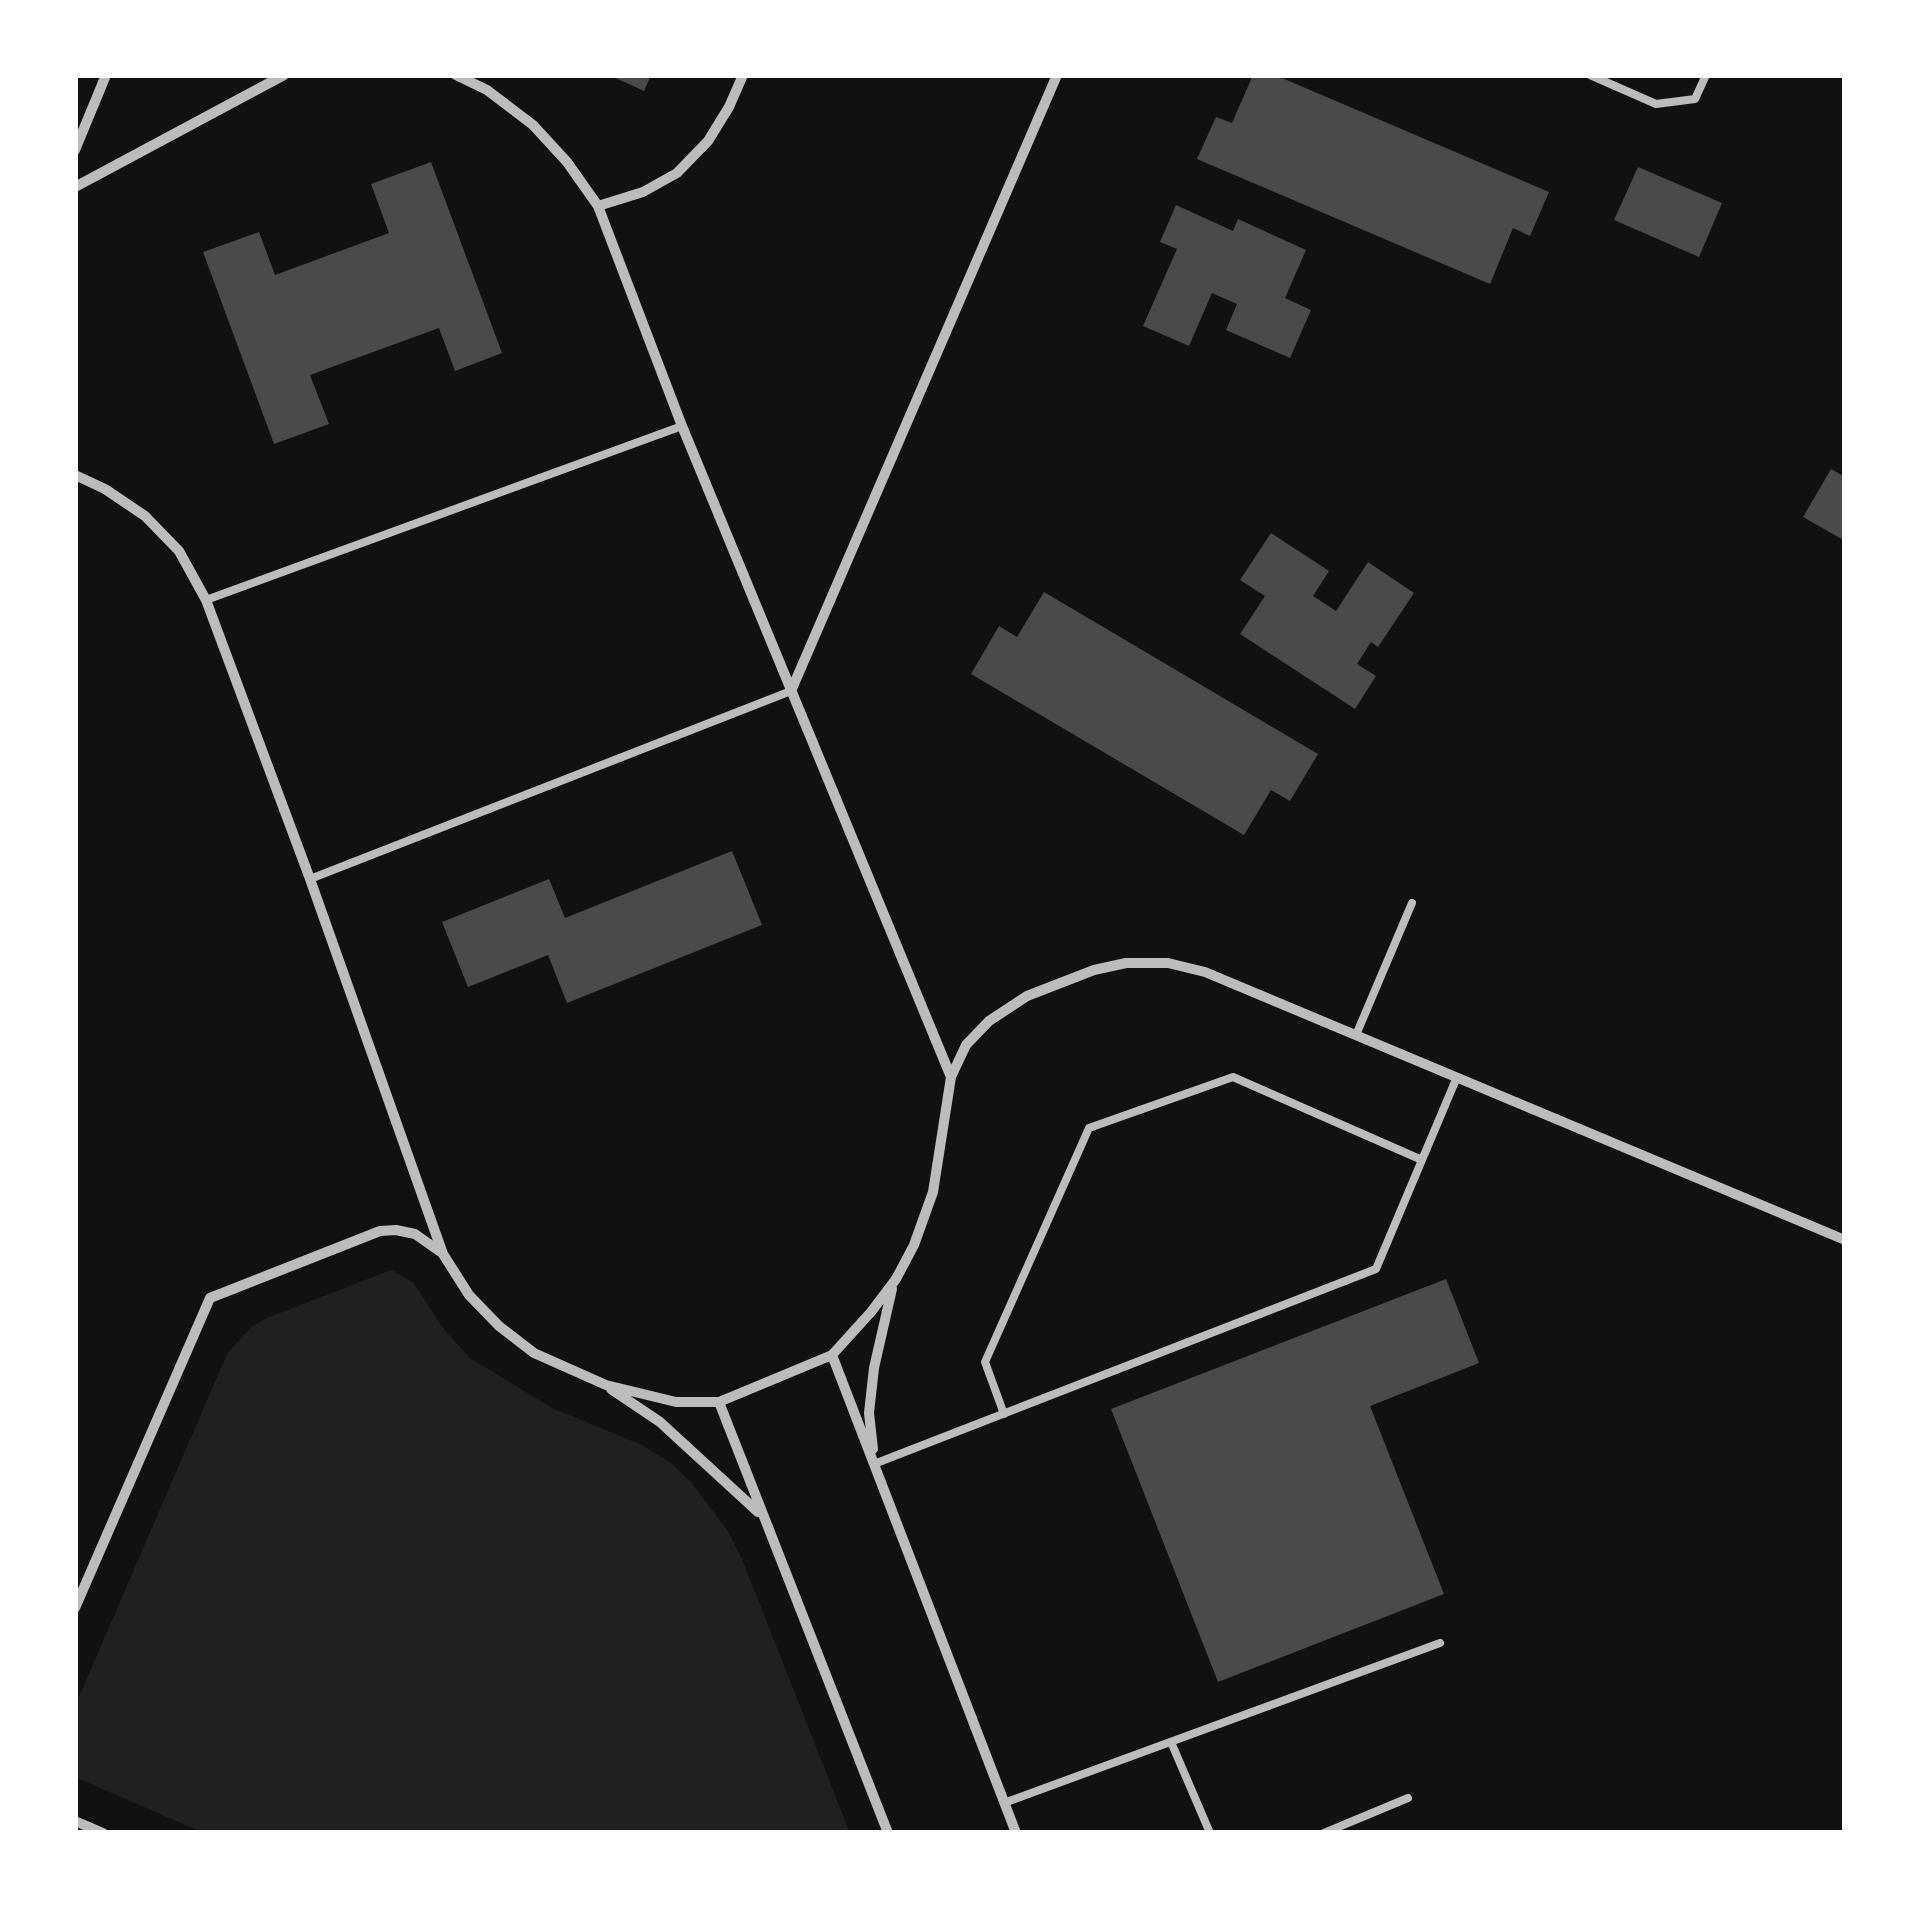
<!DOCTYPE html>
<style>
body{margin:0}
#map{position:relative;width:1920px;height:1908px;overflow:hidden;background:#111;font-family:Montserrat,sans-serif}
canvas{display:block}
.frame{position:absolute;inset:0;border:78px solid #fff;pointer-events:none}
</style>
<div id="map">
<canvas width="1920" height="1908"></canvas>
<div class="frame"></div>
</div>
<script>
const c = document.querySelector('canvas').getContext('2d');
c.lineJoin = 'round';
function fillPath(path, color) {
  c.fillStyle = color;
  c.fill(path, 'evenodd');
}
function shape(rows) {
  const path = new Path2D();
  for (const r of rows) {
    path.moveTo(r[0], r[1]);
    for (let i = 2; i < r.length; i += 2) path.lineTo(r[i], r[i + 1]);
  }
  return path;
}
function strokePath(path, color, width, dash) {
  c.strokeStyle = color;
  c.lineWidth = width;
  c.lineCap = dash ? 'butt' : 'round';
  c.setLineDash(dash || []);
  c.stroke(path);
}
fillPath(shape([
 [391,1270,413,1282,443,1328,470,1358,552,1408,642,1445,671,1463,691,1482,728,1531,742,1559,850,1833,204,1833,75,1777,75,1706,227,1354,251,1327,267,1318]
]), '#202020');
fillPath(shape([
 [609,75,651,75,644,91],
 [1253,75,1275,75,1549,192,1530,236,1513,228,1490,284,1197,159,1216,117,1232,123],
 [431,162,502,353,455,371,439,328,310,375,329,424,274,444,203,252,259,232,275,275,389,233,371,184],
 [1638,167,1722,203,1699,257,1614,220],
 [1176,205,1233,231,1238,219,1306,250,1285,298,1311,310,1290,358,1226,330,1237,304,1212,293,1189,346,1143,326,1177,249,1160,242],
 [1831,469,1845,477,1845,541,1803,517],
 [1271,533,1329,571,1313,596,1336,611,1368,562,1414,593,1378,647,1371,642,1357,664,1376,676,1355,709,1240,634,1265,596,1240,580],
 [1044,592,1318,754,1290,801,1271,790,1244,835,971,674,999,626,1017,637],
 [732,851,762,925,567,1003,548,955,468,987,442,922,549,879,565,918],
 [1446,1279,1479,1363,1370,1406,1444,1594,1218,1682,1111,1409]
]), '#4a4a4a');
strokePath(shape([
 [1590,75,1656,104,1695,99,1706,75],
 [206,600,682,426],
 [310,879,791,691],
 [1356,1035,1412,903],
 [1004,1414,985,1362,1089,1128,1233,1077,1422,1160],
 [874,1464,1376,1269,1457,1077],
 [1171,1742,1210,1833],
 [1004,1803,1440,1643],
 [1324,1833,1408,1798]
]), '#bcbcbc', 8);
strokePath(shape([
 [75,150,106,75],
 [75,187,284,75],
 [598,206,643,192,677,173,708,141,729,107,743,75],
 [75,475,105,489,145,516,179,551,206,600,310,879,443,1254,469,1295,499,1326,534,1353,606,1385,676,1402,719,1402,832,1355,871,1312,896,1279,914,1245,933,1192,951,1077,682,426,598,206,567,162,533,125,487,90,456,75],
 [791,691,1057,75],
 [951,1077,966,1045,989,1021,1027,996,1094,970,1126,963,1168,963,1205,972,1845,1240],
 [832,1355,1016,1833],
 [611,1389,660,1422,758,1512],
 [719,1402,888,1833],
 [873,1449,869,1413,874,1368,892,1289],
 [75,1608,210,1298,380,1231,396,1230,415,1234,442,1253],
 [75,1821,103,1833]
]), '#bcbcbc', 10);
</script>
